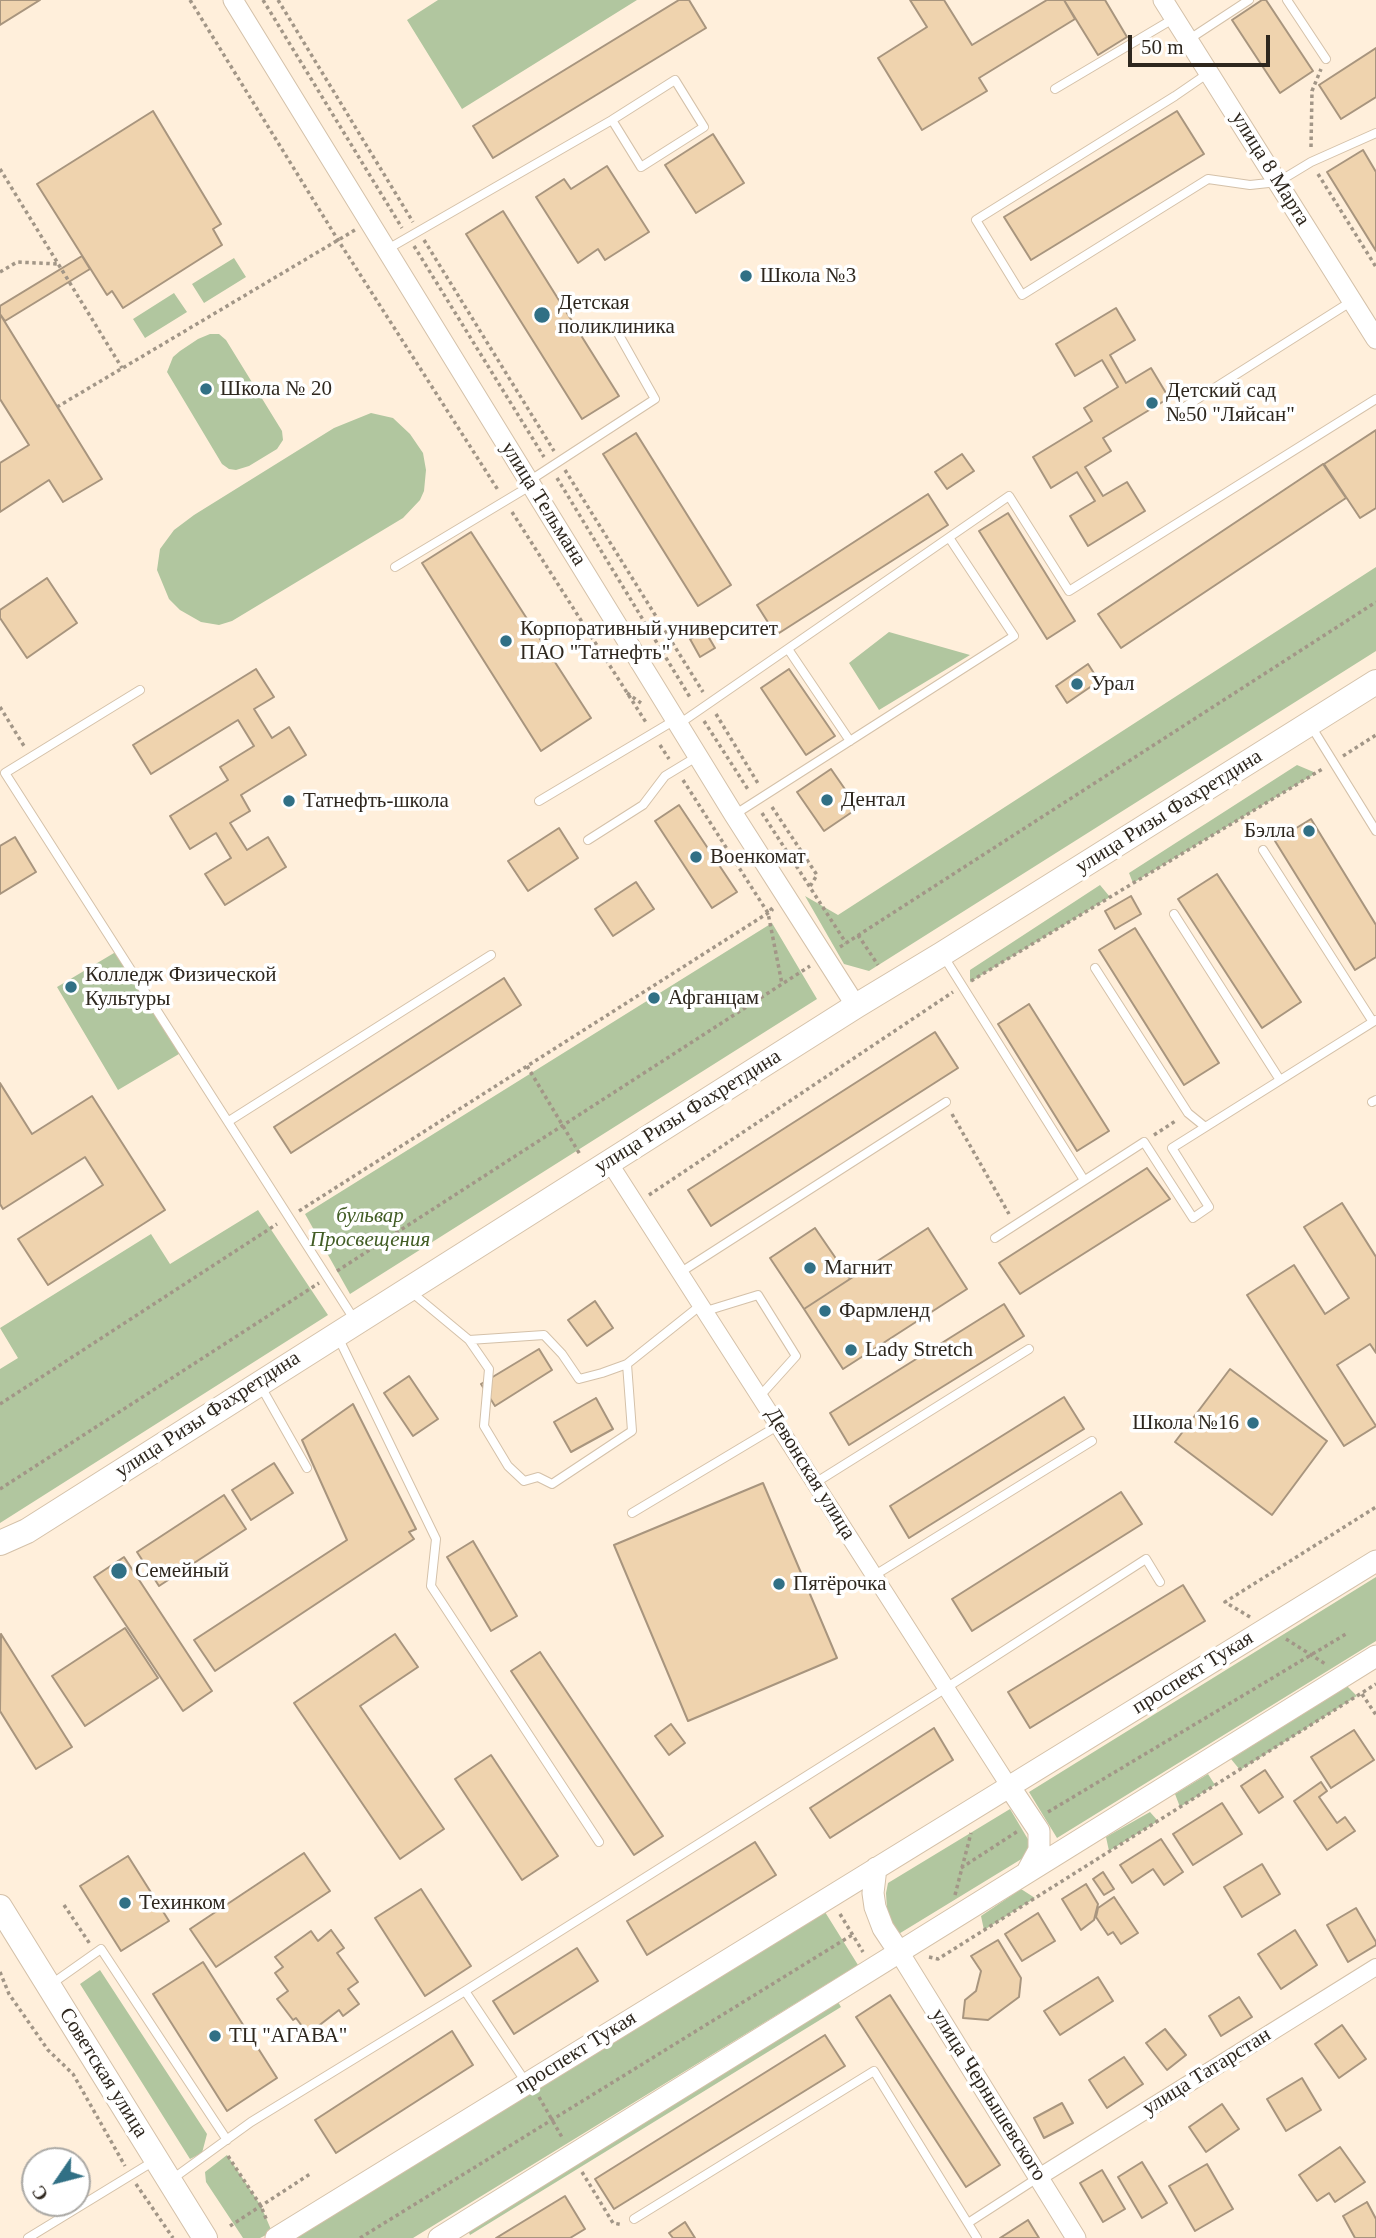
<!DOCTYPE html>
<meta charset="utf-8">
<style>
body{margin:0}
#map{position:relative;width:1376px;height:2238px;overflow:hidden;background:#ffefdb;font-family:Georgia,serif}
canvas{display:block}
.north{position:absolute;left:21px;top:2147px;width:70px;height:70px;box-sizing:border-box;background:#fff;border:2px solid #aba9a5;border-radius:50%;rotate:235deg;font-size:19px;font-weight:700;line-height:28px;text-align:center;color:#2e271e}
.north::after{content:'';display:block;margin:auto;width:24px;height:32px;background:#317085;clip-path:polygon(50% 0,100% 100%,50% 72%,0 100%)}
.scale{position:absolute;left:1128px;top:35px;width:142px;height:32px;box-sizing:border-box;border:4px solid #2e271e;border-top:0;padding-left:9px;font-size:21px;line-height:24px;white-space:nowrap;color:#2e271e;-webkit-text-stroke:5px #fff;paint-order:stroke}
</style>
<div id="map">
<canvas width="1376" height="2238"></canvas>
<div class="north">С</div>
<div class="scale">50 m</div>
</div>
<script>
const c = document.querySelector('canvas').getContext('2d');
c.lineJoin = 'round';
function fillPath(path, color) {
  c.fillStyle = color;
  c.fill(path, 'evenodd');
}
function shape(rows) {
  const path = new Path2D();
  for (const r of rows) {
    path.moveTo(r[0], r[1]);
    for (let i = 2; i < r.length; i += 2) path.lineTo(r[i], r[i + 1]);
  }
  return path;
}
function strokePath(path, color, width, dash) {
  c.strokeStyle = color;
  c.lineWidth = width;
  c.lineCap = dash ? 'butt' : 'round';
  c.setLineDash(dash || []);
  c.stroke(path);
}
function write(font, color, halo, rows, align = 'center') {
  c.font = font + ' Georgia,serif';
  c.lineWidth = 7;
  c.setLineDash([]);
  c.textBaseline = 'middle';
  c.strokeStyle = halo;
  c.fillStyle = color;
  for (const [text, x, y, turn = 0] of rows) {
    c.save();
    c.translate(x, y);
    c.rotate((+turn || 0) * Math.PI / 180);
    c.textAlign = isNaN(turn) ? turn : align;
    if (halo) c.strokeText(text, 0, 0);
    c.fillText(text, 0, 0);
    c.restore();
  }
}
fillPath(shape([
 [438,0,637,0,462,109,407,20],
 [234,258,246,277,204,303,192,284],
 [174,293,187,312,145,338,133,319],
 [210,334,219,334,226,340,282,431,283,440,277,449,249,466,236,470,229,469,222,464,167,372,173,357,180,351,198,339],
 [371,413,393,418,410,434,423,453,426,470,424,491,420,500,403,518,232,621,219,625,201,622,180,610,169,599,157,570,160,549,174,530,194,515,334,428],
 [1376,567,1376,651,869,971,844,964,805,896,838,915],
 [889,632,970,655,879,710,849,663],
 [1297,765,1316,773,1133,883,1129,873],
 [1100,885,1110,897,970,982,970,970],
 [772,923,817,999,350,1294,305,1214],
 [119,950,184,1051,118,1090,57,987],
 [258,1210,328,1315,0,1523,0,1369,18,1358,0,1328,151,1234,170,1264],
 [1376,1577,1376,1641,1057,1838,1029,1792],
 [1347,1686,1357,1696,1240,1770,1231,1759],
 [1208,1774,1215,1785,1180,1807,1175,1794],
 [1010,1809,1029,1841,1028,1855,897,1935,887,1910,886,1893,888,1883],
 [1150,1812,1158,1821,1109,1851,1106,1837],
 [1021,1889,1035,1898,984,1930,981,1916],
 [825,1912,858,1965,413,2238,295,2238],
 [100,1970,207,2134,202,2153,190,2159,80,1984],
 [837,2000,841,2007,470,2235,466,2226],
 [227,2155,261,2206,272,2232,260,2238,243,2238,206,2182,205,2172]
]), '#b1c69f');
const building = shape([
 [0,0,40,0,0,25,0,0],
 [679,0,689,0,706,28,493,158,473,126,679,0],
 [910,0,944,0,972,45,1047,0,1064,0,1075,19,979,78,987,91,922,130,878,58,927,27,910,0],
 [1064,0,1105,0,1127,37,1098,55,1064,0],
 [1262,0,1266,0,1313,71,1280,93,1232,20,1262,0],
 [1376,48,1376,97,1341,119,1319,85,1376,48],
 [153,111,221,224,213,229,222,245,123,308,112,291,107,295,37,184,153,111],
 [1177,111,1204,154,1031,260,1004,217,1177,111],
 [713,134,744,183,696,213,665,165,713,134],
 [1363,150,1376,172,1376,251,1327,172,1363,150],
 [607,166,649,232,605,260,598,249,578,263,536,197,564,179,571,189,607,166],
 [503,211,619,396,582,419,466,234,503,211],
 [82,256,90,269,5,321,0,314,0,306,82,256],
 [1116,308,1135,340,1110,355,1126,383,1151,368,1169,398,1103,438,1111,451,1085,467,1103,496,1127,482,1145,511,1088,546,1070,516,1095,501,1077,472,1051,488,1033,457,1092,421,1084,408,1118,387,1102,360,1075,376,1056,344,1116,308],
 [0,314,102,479,63,502,49,480,0,512,0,463,29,445,0,399,0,314],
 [1376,430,1376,508,1360,518,1324,464,1376,430],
 [636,433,731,585,698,606,603,454,636,433],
 [962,454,974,471,947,489,935,472,962,454],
 [1323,464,1346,498,1121,648,1098,614,1323,464],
 [928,494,948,525,776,635,757,605,928,494],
 [1008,513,1075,621,1047,639,979,531,1008,513],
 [471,532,591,718,541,751,422,563,471,532],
 [47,578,77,623,27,658,0,618,0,610,47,578],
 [705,631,715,648,700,657,690,639,705,631],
 [1088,664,1099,681,1067,703,1056,686,1088,664],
 [256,669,274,697,254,709,272,738,289,727,306,755,241,795,250,811,230,823,247,850,268,837,286,867,225,905,205,874,231,858,216,833,190,849,170,816,228,780,220,767,254,746,238,720,151,774,133,745,256,669],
 [789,669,835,736,806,755,761,688,789,669],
 [831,769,858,808,824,831,797,792,831,769],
 [679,805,737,892,712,908,655,821,679,805],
 [1311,819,1376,925,1376,957,1355,970,1275,841,1311,819],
 [559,828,578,858,528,891,508,861,559,828],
 [15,837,36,872,0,894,0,846,15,837],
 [1217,874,1301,1002,1262,1028,1178,899,1217,874],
 [636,882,654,909,613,936,595,909,636,882],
 [1131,896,1141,914,1115,929,1105,911,1131,896],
 [1135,928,1219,1063,1184,1085,1099,950,1135,928],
 [504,978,521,1005,291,1153,274,1127,504,978],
 [1029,1004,1109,1131,1077,1151,998,1024,1029,1004],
 [935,1032,958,1068,711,1226,688,1190,935,1032],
 [0,1083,32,1134,92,1096,165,1210,48,1285,18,1239,103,1185,85,1157,3,1209,0,1204,0,1083],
 [1147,1168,1170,1199,1020,1294,999,1263,1147,1168],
 [1342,1203,1376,1257,1376,1353,1370,1344,1337,1365,1376,1426,1344,1446,1247,1295,1294,1265,1325,1314,1349,1298,1304,1227,1342,1203],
 [815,1228,850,1279,804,1309,770,1258,815,1228],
 [928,1228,967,1289,843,1369,804,1309,928,1228],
 [595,1301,613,1328,587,1346,568,1320,595,1301],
 [1004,1304,1024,1336,849,1445,830,1413,1004,1304],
 [539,1349,552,1370,495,1406,481,1384,539,1349],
 [1230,1369,1327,1441,1272,1515,1175,1442,1230,1369],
 [409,1376,438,1419,413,1436,384,1393,409,1376],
 [1064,1397,1084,1429,909,1538,890,1506,1064,1397],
 [596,1398,613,1429,571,1452,554,1422,596,1398],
 [353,1404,416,1529,409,1532,414,1539,215,1671,194,1640,347,1540,302,1440,353,1404],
 [274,1463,293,1493,251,1520,232,1490,274,1463],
 [763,1483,837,1658,688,1721,614,1545,763,1483],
 [1121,1492,1142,1524,972,1631,952,1599,1121,1492],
 [224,1495,246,1529,159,1586,137,1552,224,1495],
 [473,1541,517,1616,491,1631,447,1557,473,1541],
 [124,1557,212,1691,183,1711,94,1577,124,1557],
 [1183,1585,1205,1621,1030,1728,1008,1692,1183,1585],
 [125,1628,158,1678,85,1726,52,1676,125,1628],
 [1,1634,72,1747,36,1769,0,1711,1,1634],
 [395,1634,418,1667,360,1706,444,1829,400,1859,294,1703,395,1634],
 [540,1652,663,1836,634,1855,511,1671,540,1652],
 [671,1724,685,1743,669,1755,655,1736,671,1724],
 [934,1728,953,1760,830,1838,810,1808,934,1728],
 [1354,1730,1374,1760,1331,1788,1311,1757,1354,1730],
 [491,1755,558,1856,522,1880,455,1779,491,1755],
 [1265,1770,1283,1797,1259,1813,1241,1786,1265,1770],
 [1321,1782,1327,1791,1319,1797,1337,1823,1345,1817,1355,1831,1327,1850,1294,1801,1321,1782],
 [1222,1803,1242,1834,1193,1865,1173,1834,1222,1803],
 [1161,1839,1183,1872,1164,1885,1153,1869,1132,1883,1120,1865,1161,1839],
 [755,1842,776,1875,647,1955,627,1921,755,1842],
 [304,1853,330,1891,216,1967,190,1929,304,1853],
 [128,1856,169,1921,121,1951,80,1886,128,1856],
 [1262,1864,1280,1894,1242,1917,1224,1887,1262,1864],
 [1103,1872,1114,1889,1104,1895,1093,1879,1103,1872],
 [1086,1884,1098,1904,1094,1920,1081,1930,1062,1899,1086,1884],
 [421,1889,471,1966,425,1996,375,1918,421,1889],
 [1114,1897,1138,1933,1121,1944,1113,1932,1108,1935,1096,1917,1098,1908,1114,1897],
 [1356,1908,1376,1942,1376,1945,1348,1962,1327,1925,1356,1908],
 [1038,1913,1055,1941,1022,1961,1005,1934,1038,1913],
 [331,1930,344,1948,337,1953,358,1982,348,1989,359,2004,343,2016,339,2010,308,2034,296,2018,293,2020,277,1999,288,1991,275,1973,283,1967,275,1957,311,1931,318,1941,331,1930],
 [1295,1930,1317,1965,1281,1989,1258,1954,1295,1930],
 [998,1940,1021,1978,1019,1997,988,2020,963,2018,965,2000,976,1991,981,1971,971,1956,998,1940],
 [577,1948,598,1981,514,2034,493,2001,577,1948],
 [203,1962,277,2078,227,2111,153,1994,203,1962],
 [1098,1977,1113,2001,1060,2035,1044,2011,1098,1977],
 [890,1995,1000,2165,966,2187,856,2017,890,1995],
 [1239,1997,1252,2017,1221,2036,1209,2016,1239,1997],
 [1342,2025,1366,2059,1339,2078,1315,2044,1342,2025],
 [1165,2029,1186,2055,1167,2070,1146,2043,1165,2029],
 [452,2031,473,2065,336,2153,315,2120,452,2031],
 [825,2035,845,2066,614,2209,595,2179,825,2035],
 [1124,2057,1143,2084,1107,2108,1089,2080,1124,2057],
 [1302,2078,1321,2110,1286,2131,1267,2099,1302,2078],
 [1062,2103,1073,2123,1044,2138,1034,2118,1062,2103],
 [1222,2104,1239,2129,1206,2152,1189,2127,1222,2104],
 [1340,2147,1365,2182,1335,2202,1329,2193,1317,2201,1299,2175,1340,2147],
 [1142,2162,1167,2203,1142,2218,1118,2177,1142,2162],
 [1207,2164,1233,2209,1195,2231,1169,2186,1207,2164],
 [1102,2170,1125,2209,1103,2222,1080,2183,1102,2170],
 [565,2196,585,2229,570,2238,496,2238,565,2196],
 [1367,2202,1376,2219,1376,2238,1355,2238,1343,2216,1367,2202],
 [1028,2220,1039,2238,1000,2238,1028,2220],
 [685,2222,695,2238,673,2238,669,2233,685,2222]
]);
fillPath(building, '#efd3ae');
strokePath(building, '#a8957e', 2);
const service = shape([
 [1287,0,1326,59],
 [1188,40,1249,0],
 [1207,74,1175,96,976,220,1022,295,1208,179,1250,185,1278,182,1311,162,1376,133],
 [1055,89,1173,19],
 [386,250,612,120,675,80,704,127,641,167,612,120],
 [1172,415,1352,301],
 [529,481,655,399,619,335],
 [395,567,530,486],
 [788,649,850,741],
 [140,690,5,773,354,1319],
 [679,724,1009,496,1069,591,1376,399],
 [1311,726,1376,831],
 [539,801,675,720],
 [734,815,1014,636,950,539],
 [588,840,643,805,665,776,698,756],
 [1263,850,1373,1022],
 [1174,914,1280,1080],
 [944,957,1084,1180],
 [1095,968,1188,1113,1204,1126],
 [1372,1102,1376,1100],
 [229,1121,491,955],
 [995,1238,1144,1142,1193,1218,1209,1207,1172,1148,1376,1020],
 [681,1272,946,1102],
 [410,1291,469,1340,544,1335,562,1354,579,1379,602,1373,627,1364,701,1305],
 [706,1311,758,1295,796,1356,760,1396],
 [338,1337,436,1539,431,1586,599,1842],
 [469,1340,489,1369,484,1426,508,1466,524,1481,538,1477,552,1484,632,1431,627,1364],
 [260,1385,307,1468],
 [815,1483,1029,1349],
 [632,1513,779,1425],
 [875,1575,1092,1441],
 [50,1985,101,1949,227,2140],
 [465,1991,525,2081],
 [171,2180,251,2122,465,1991,946,1688,1146,1559,1160,1582],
 [634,2219,874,2071,977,2238],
 [968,2223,1039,2177],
 [28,2238,154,2161]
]);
const minor = shape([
 [609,1162,1009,1786],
 [1039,2177,1376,1967]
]);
const tertiary = shape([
 [233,0,734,815,856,1006],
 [1163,0,1376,339],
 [899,1952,1076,2238]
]);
const secondary = shape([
 [1009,1786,1039,1831,1039,1850,1027,1872],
 [876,1868,873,1893,875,1907,883,1928,899,1952],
 [276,2238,1376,1561],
 [439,2238,1376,1656]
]);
const primary = shape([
 [0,1543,27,1531,856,1006,942,954,1376,682],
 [0,1907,205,2238]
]);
strokePath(service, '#d4c1a9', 10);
strokePath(minor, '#d4c1a9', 18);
strokePath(tertiary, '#d4c1a9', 21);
strokePath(secondary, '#d4c1a9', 23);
strokePath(primary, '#d4c1a9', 26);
strokePath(shape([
 [190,0,338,240,498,490],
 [263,0,402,228],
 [278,0,413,222],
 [1311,147,1312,91,1321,69],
 [0,169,122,368],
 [1318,174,1376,267],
 [424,240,554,451],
 [414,246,544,457],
 [0,272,17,262,59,264],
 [57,407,355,230],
 [565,470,703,692],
 [557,478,691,699],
 [512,512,647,724],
 [627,693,641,703],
 [0,707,24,746],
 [716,714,759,785],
 [704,721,749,791],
 [660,745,669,759],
 [1343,756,1376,735],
 [683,780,768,913,782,984],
 [772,807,817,875,809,888],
 [762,813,846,943],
 [858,935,878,965],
 [840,947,1376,602],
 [971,981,1324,768],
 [527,1066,581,1156],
 [952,1114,1009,1214],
 [1154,1135,1177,1120],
 [649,1195,953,992],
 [299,1211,768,913,772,910,770,908],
 [337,1271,810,966],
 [0,1404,277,1224],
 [0,1489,319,1283],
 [1250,1617,1225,1602,1376,1507],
 [1286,1639,1327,1665],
 [1362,1694,1376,1715],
 [1048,1812,1346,1634],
 [961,1868,1018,1831],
 [955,1895,971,1833],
 [64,1905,90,1944],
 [840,1914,863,1952],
 [929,1957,938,1959,1376,1684],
 [0,1972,9,1994,48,2050,73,2074,125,2166],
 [539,2097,563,2139],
 [228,2156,261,2206,267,2221],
 [582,2172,613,2223,623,2225],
 [136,2184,173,2238],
 [230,2226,310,2174],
 [360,2238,852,1935]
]), '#a29687', 3.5, [3.5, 3.5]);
strokePath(service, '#fff', 8);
strokePath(minor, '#fff', 16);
strokePath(tertiary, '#fff', 19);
strokePath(secondary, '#fff', 21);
strokePath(primary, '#fff', 24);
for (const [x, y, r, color] of [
 [746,276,7,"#317085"],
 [542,315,9,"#317085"],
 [206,389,7,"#317085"],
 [1152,403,7,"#317085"],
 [506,641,7,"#317085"],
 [1077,684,7,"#317085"],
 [827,800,7,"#317085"],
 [289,801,7,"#317085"],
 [1309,831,7,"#317085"],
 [696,857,7,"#317085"],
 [71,987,7,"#317085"],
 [654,998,7,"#317085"],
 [810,1268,7,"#317085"],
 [825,1311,7,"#317085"],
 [851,1350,7,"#317085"],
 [1253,1423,7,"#317085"],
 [119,1571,9,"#317085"],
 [779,1584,7,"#317085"],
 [125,1903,7,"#317085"],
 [215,2036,7,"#317085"]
]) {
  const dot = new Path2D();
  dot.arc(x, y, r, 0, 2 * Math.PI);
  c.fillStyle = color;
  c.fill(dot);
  strokePath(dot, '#fff', 2.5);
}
write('21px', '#2e271e', '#fff', [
 ["улица 8 Марта",1270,169,58],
 ["улица Тельмана",543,504,58],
 ["улица Ризы Фахретдина",1169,812,-32],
 ["улица Ризы Фахретдина",688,1112,-32],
 ["улица Ризы Фахретдина",208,1415,-33],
 ["Девонская улица",810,1474,58],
 ["проспект Тукая",1193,1673,-32],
 ["проспект Тукая",576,2053,-32],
 ["улица Татарстан",1207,2072,-32],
 ["Советская улица",103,2073,58],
 ["улица Чернышевского",988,2095,58]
]);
write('21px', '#2e271e', '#fff', [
 ["Школа №3",760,276],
 ["Детская",558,303],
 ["поликлиника",558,327],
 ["Школа № 20",220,389],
 ["Детский сад",1166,391],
 ["№50 \"Ляйсан\"",1166,415],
 ["Корпоративный университет",520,629],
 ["ПАО \"Татнефть\"",520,653],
 ["Урал",1091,684],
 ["Дентал",841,800],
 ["Татнефть-школа",303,801],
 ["Бэлла",1295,831,"right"],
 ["Военкомат",710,857],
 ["Колледж Физической",85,975],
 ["Культуры",85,999],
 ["Афганцам",668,998],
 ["Магнит",824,1268],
 ["Фармленд",839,1311],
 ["Lady Stretch",865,1350],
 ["Школа №16",1239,1423,"right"],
 ["Семейный",135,1571],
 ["Пятёрочка",793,1584],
 ["Техинком",139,1903],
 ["ТЦ \"АГАВА\"",229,2036]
], 'left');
write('italic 21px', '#425d25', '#fff', [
 ["бульвар",370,1216],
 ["Просвещения",370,1240]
]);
</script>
